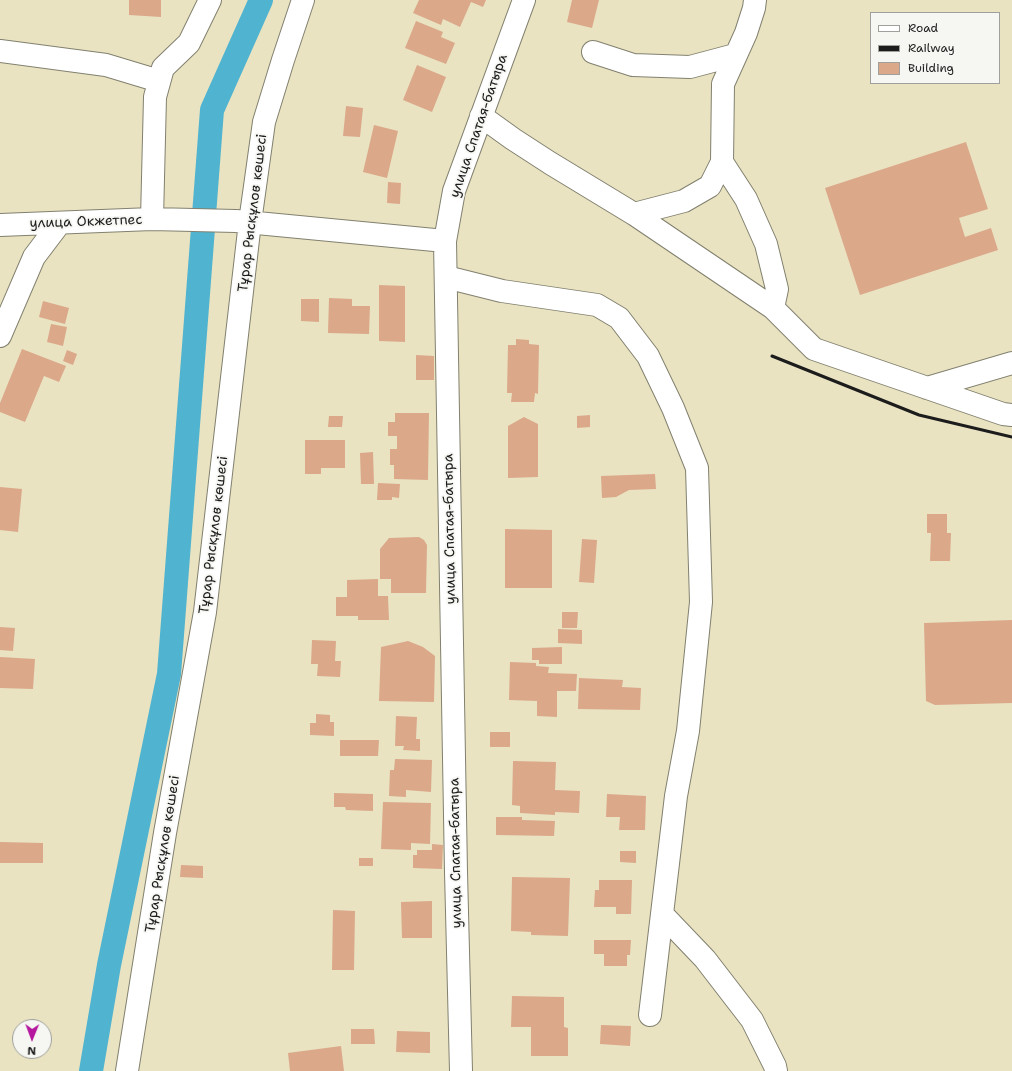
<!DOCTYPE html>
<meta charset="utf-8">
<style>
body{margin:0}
#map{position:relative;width:1012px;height:1071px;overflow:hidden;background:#e9e3c2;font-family:"Shantell Sans",sans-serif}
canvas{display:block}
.legend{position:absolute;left:870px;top:12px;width:130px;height:72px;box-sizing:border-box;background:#f6f6f2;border:1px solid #9f9f9c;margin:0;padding:5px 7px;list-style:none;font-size:12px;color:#1c1c1c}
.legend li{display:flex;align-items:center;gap:8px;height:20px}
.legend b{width:20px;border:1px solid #9f9f9c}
.north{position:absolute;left:12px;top:1019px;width:40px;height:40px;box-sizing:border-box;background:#f6f6f2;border:1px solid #9f9f9c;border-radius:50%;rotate:181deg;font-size:11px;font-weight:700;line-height:16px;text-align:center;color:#1c1c1c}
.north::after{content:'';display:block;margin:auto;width:14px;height:18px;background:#b5179e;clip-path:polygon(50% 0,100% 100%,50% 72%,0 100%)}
</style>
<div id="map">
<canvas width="1012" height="1071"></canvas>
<ul class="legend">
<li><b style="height:5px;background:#fff"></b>Road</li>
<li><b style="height:5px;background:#1c1c1c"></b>Railway</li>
<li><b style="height:11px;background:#dba88a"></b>Building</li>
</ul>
<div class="north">N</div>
</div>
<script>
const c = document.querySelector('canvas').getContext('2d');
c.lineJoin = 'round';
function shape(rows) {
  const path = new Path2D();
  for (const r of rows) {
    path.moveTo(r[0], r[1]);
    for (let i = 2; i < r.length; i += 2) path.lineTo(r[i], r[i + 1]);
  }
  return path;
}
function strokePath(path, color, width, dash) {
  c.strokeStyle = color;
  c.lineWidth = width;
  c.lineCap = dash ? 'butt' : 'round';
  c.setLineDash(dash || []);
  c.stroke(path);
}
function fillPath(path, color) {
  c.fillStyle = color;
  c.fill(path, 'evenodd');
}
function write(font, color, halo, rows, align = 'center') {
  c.font = font + ' "Shantell Sans",sans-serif';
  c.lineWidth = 3.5;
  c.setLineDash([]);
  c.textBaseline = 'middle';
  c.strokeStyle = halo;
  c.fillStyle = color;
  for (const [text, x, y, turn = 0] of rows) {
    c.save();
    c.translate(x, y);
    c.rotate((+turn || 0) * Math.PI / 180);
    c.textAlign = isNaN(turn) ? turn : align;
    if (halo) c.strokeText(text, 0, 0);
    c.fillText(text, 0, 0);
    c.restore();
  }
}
strokePath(shape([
 [91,1071,109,965,169,674,212,110,261,0]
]), '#50b3cf', 24);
fillPath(shape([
 [129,0,161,0,161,17,129,15],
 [419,0,486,0,483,7,471,2,460,27,443,19,441,25,413,13],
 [572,0,599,0,592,28,567,22],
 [416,21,443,32,441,37,455,43,446,64,405,48],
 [417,65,446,77,432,112,403,100],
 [346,106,363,108,360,137,343,136],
 [374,125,398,131,387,178,363,172],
 [966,142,988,209,959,218,965,237,991,228,998,250,860,295,825,188],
 [388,182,401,183,400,204,387,203],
 [379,285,405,286,405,342,379,341],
 [329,298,352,299,352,306,370,306,369,334,328,333],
 [301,299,319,299,319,322,301,321],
 [43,301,69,308,65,324,39,317],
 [51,324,67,327,63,346,47,342],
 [516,339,529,340,529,344,539,345,538,394,535,393,534,402,511,402,512,393,507,393,508,345,516,345],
 [22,349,66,366,59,382,44,376,25,422,0,412,0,403],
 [67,350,77,354,73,365,63,361],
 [416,355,434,356,434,380,416,380],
 [395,413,429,413,428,480,394,479,394,465,390,465,390,449,397,449,397,436,388,436,388,422,395,422],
 [590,415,590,427,577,428,577,416],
 [329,416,343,416,342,427,328,427],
 [524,417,538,424,538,477,508,478,508,426],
 [305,440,345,440,345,468,321,468,321,474,305,474],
 [373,452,374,484,361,484,360,453],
 [655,474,656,489,629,490,616,497,602,498,601,476],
 [378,483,400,484,399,498,392,497,392,500,377,500],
 [0,487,22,489,18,532,0,530],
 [927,514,947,514,947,533,951,533,950,561,930,561,931,533,927,533],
 [505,529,552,530,552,588,505,588],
 [419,537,424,540,427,545,426,593,391,593,391,579,380,579,380,549,389,538],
 [582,539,597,540,594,583,579,582],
 [378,579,378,596,388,596,389,620,358,620,358,616,336,616,336,597,347,597,347,580],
 [562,612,578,612,577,628,562,628],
 [1012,620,1012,703,935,705,926,701,924,623],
 [0,627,15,628,13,651,0,650],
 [558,629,582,630,582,644,558,643],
 [312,640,336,641,335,661,341,661,340,677,317,676,318,664,311,664],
 [408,641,423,647,435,656,434,702,379,701,381,647],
 [562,647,562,664,539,664,539,660,532,660,532,648],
 [0,657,35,659,33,689,0,688],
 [510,662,536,663,536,666,549,667,548,673,577,674,576,691,557,691,557,717,537,716,537,701,509,700],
 [579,678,623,680,622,687,641,688,640,710,578,709],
 [316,714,330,715,330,722,334,722,334,736,310,735,310,723,316,723],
 [396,716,417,717,416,739,420,739,420,751,403,750,404,746,395,746],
 [490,732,510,732,510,747,490,747],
 [340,740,379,740,378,756,340,756],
 [395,759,432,760,431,792,406,790,406,797,389,796,390,770,394,770],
 [513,761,556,762,555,790,580,791,579,813,555,812,555,815,520,813,520,806,512,805],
 [334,793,373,794,373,811,346,810,345,807,334,807],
 [607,794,646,796,645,830,619,830,620,817,606,817],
 [383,802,431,803,430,844,411,843,411,850,381,849],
 [496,817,522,817,522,820,555,821,554,836,496,835],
 [0,842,43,843,43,863,0,863],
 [432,844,443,845,442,869,413,868,413,855,417,855,417,850,432,850],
 [620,851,636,851,636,863,620,862],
 [359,858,373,858,373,866,359,866],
 [181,865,203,866,203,878,180,877],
 [512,877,570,878,568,936,531,935,531,932,511,931],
 [599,880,632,880,631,914,616,914,616,907,594,907,595,890,599,890],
 [432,901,432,938,402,938,401,902],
 [333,910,355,911,354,970,332,970],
 [594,940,631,940,630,955,627,955,627,966,604,966,604,954,594,954],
 [512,996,564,997,564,1027,568,1028,568,1056,531,1056,531,1027,511,1027],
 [601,1025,631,1026,630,1046,600,1044],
 [351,1029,374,1029,375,1044,351,1044],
 [397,1031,430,1032,430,1053,396,1052],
 [341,1046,344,1071,290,1071,288,1053]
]), '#dba88a');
const minor = shape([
 [0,51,106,65,159,81],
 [593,52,633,65,690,67,735,55],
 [481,116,513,139,550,163,634,214,773,308,814,349,1003,414,1012,415],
 [722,162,746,199,766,244,777,289,773,308],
 [634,214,684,201,710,186,722,162,723,84,746,33,754,8,755,0],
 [152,219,155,97,163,68,189,43,210,0],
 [0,225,152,219,236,221,445,241],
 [446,277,502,291,597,305,619,318,648,356,673,408,697,468,701,602,688,731,676,796,650,1015],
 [0,336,34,257,59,224],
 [927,388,1012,363],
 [662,914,705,959,752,1020,775,1066,776,1071],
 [127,1071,165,833,205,612,250,222,264,122,283,60,303,0],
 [461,1071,456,872,445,241,454,191,524,0]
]);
strokePath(minor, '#82806f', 24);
strokePath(minor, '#fff', 22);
strokePath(shape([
 [772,356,919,415,1012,437]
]), '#1c1c1c', 3);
write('14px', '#1c1c1c', '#f6f6f2', [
 ["улица Спатая-батыра",479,126,-71],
 ["Тұрар Рысқұлов көшесі",253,213,-83],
 ["улица Окжетпес",86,222,-2],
 ["улица Спатая-батыра",450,529,-91],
 ["Тұрар Рысқұлов көшесі",214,535,-83],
 ["улица Спатая-батыра",456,853,-91],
 ["Тұрар Рысқұлов көшесі",163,854,-81]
]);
</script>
